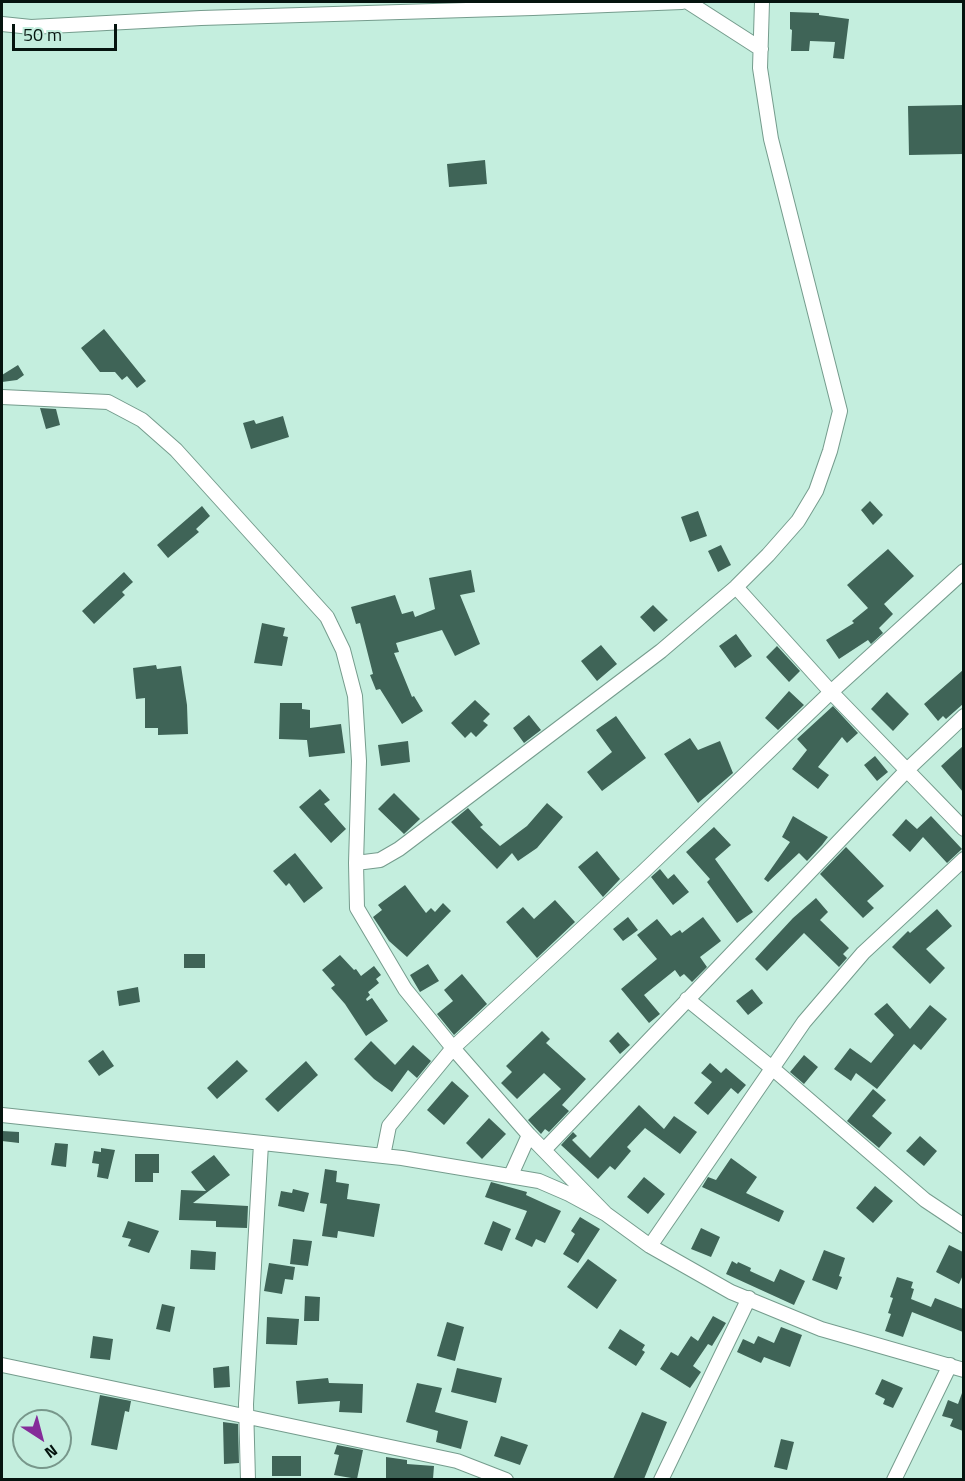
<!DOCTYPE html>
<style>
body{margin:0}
#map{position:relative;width:965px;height:1481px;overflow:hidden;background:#c4eede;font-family:"Titillium Web",sans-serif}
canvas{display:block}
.frame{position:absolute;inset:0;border:3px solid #05140f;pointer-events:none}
.north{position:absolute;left:12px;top:1409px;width:60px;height:60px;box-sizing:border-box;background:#c4eede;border:2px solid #78978b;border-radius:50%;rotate:144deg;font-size:16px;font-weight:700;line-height:24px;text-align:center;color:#05140f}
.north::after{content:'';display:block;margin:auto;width:21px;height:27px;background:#852c99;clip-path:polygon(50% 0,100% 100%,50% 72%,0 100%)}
.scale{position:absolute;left:12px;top:24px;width:105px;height:27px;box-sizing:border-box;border:3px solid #05140f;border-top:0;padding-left:8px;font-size:18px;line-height:21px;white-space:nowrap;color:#05140f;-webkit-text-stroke:4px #c4eede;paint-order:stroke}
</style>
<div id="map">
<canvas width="965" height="1481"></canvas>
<div class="frame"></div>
<div class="north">N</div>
<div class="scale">50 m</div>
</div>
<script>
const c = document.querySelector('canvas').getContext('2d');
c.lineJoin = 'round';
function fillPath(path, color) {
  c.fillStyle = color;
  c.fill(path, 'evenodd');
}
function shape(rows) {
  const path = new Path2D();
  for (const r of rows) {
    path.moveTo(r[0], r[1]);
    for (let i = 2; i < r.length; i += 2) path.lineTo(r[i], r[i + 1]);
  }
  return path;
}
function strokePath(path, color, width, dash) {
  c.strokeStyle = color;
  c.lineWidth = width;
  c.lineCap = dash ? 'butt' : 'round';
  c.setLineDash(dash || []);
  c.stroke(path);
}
fillPath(shape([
 [790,12,819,13,819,15,849,19,844,59,833,58,835,42,810,41,809,51,791,51,792,30,790,29],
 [963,105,963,154,909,155,908,106],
 [485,160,487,184,449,187,447,164],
 [104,329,146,381,137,388,127,376,122,380,115,372,100,372,81,348],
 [18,365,24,375,17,380,2,382,2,375],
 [40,408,56,409,60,425,46,429],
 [283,416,289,437,251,449,243,423,254,420,256,424],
 [870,501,883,515,873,525,861,510],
 [202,506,210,516,196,529,199,532,168,558,157,545],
 [698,511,707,536,690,542,681,517],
 [721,545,731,565,718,572,708,551],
 [888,549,914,576,884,604,893,614,879,628,883,633,871,644,868,640,839,659,826,640,854,623,852,621,868,608,847,585],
 [471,570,475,592,460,595,480,644,455,656,442,630,396,643,399,652,394,653,412,697,414,696,423,711,402,724,380,689,376,690,370,675,373,674,360,623,356,624,351,607,395,595,402,614,413,611,415,617,435,609,429,578],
 [124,572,133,582,122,592,125,595,94,624,82,611],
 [653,605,668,620,654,632,640,617],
 [262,623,285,628,283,636,288,637,282,666,254,663],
 [736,634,752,656,735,668,719,646],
 [601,645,617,664,597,681,581,661],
 [777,646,800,671,789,682,766,657],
 [156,665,157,669,181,666,187,705,188,734,158,735,158,728,145,728,145,698,136,699,133,668],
 [963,670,963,704,946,719,943,716,938,721,924,704],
 [789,691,804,705,778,730,765,718],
 [887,692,909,714,893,731,871,709],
 [475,700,490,714,483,721,488,725,476,737,471,732,465,738,451,723],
 [280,703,302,703,302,709,310,710,310,728,341,724,345,753,309,757,307,740,279,739],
 [833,706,858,733,847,743,842,737,818,767,829,775,818,789,792,769,807,750,797,739],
 [529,715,541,730,524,743,513,728],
 [616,716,646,758,602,791,587,772,612,752,596,730],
 [690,738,698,750,720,741,733,773,698,803,664,754],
 [408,741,410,762,381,766,378,745],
 [963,746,963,792,941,766],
 [875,756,888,772,877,781,864,765],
 [320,789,330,800,324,804,346,829,331,843,299,807],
 [394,793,420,819,404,834,378,809],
 [547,803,563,817,537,848,518,861,512,853,497,869,451,822,468,808,483,825,480,827,500,846,527,826],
 [793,816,828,837,822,845,807,861,799,853,768,882,764,879,790,842,782,837],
 [931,816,962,849,947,863,923,837,910,852,892,835,906,819,917,829],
 [714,827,731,845,715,859,753,912,737,923,707,882,710,879,686,852],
 [846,847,884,886,867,901,874,908,863,918,820,874],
 [597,851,620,879,603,897,578,867],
 [295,853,323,888,304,903,289,883,286,886,273,871],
 [660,869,668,879,674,874,689,892,673,905,651,877],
 [405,885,426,913,431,908,435,912,443,903,451,911,407,957,389,941,373,917,382,910,378,905],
 [816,898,828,912,820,920,849,948,843,954,847,958,839,967,804,933,767,971,755,959,793,918],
 [555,900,575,922,537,958,506,922,523,907,534,919],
 [937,909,952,926,926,949,945,968,930,984,892,947,908,931,910,933],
 [628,917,638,930,623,941,613,929],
 [703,917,721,941,700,957,707,967,692,982,684,974,680,977,675,970,644,995,660,1014,649,1023,621,989,657,959,637,935,657,919,671,936,680,930,682,933],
 [184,954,205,954,205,968,184,968],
 [340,955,354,970,356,969,361,976,374,966,381,975,376,979,379,983,368,992,370,995,366,999,367,1001,372,998,388,1021,366,1036,345,1004,331,988,335,985,322,970],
 [428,964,439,981,420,992,410,975],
 [462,974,487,1004,454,1035,437,1014,453,1001,444,990],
 [138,987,140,1002,119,1006,117,991],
 [752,989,763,1003,748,1015,736,1001],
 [887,1003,910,1029,930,1005,947,1019,921,1050,914,1044,877,1089,856,1073,851,1081,834,1069,850,1048,871,1063,894,1035,874,1014],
 [542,1031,550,1039,546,1043,586,1079,562,1105,569,1111,549,1132,545,1129,541,1134,528,1120,561,1089,544,1073,517,1099,501,1083,512,1072,506,1066],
 [618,1032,630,1045,620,1054,609,1041],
 [371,1041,395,1065,413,1045,431,1061,417,1078,408,1070,392,1092,374,1079,354,1059],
 [103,1050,114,1066,99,1076,88,1061],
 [804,1055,818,1067,804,1084,790,1072],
 [237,1060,248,1071,217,1099,207,1088],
 [306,1061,318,1075,278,1112,265,1099],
 [710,1063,721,1073,726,1068,746,1085,738,1094,731,1088,708,1115,694,1103,712,1082,701,1073],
 [452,1081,469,1096,444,1125,427,1110],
 [873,1089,886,1100,872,1116,892,1133,879,1148,847,1121],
 [639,1105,664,1129,674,1116,697,1132,680,1154,645,1128,627,1147,631,1151,615,1170,610,1166,598,1179,561,1145,573,1132,577,1136,572,1140,590,1158],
 [489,1118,506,1134,482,1159,466,1143],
 [2,1131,19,1132,19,1143,2,1141],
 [920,1136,937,1151,924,1166,906,1151],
 [55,1143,68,1144,66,1167,51,1165],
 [101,1148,115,1150,108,1179,97,1177,99,1164,92,1163,94,1151,101,1152],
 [135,1154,159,1154,159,1173,153,1173,153,1182,135,1182],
 [214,1155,230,1175,193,1203,248,1206,247,1228,216,1227,216,1221,179,1220,181,1190,206,1191,191,1172],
 [731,1158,757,1177,746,1193,784,1211,779,1222,702,1187,708,1177,716,1180],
 [325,1169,337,1171,336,1182,349,1184,347,1199,380,1204,374,1237,338,1231,337,1238,322,1236,327,1204,320,1203],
 [644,1177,665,1194,648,1214,627,1197],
 [491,1182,527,1192,526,1195,561,1211,545,1243,536,1239,532,1247,515,1239,527,1211,485,1197],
 [875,1186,893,1201,873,1223,856,1208],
 [293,1189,309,1193,304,1212,278,1206,281,1191,292,1193],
 [580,1217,600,1229,578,1263,563,1254,575,1234,571,1231],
 [128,1221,159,1231,149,1253,128,1246,131,1239,122,1237],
 [493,1221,511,1229,502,1251,484,1244],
 [701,1228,720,1237,711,1257,691,1249],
 [293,1239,312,1241,308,1266,290,1264],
 [949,1245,963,1252,963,1275,959,1284,936,1272],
 [191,1250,216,1252,215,1270,190,1269],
 [824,1250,845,1258,839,1276,842,1277,837,1290,812,1280],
 [588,1259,617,1280,597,1309,567,1287],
 [732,1261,737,1264,738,1262,751,1268,750,1271,774,1282,780,1269,805,1281,794,1305,726,1274],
 [269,1263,295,1267,293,1280,285,1279,282,1294,264,1291],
 [897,1277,913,1282,911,1288,914,1289,911,1299,931,1307,935,1298,963,1309,963,1332,912,1312,903,1337,885,1331,891,1314,888,1313,893,1298,890,1297],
 [305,1296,320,1297,319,1321,304,1321],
 [162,1304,175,1307,170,1332,156,1329],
 [713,1316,726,1323,712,1346,708,1344,693,1366,701,1372,690,1388,660,1369,671,1352,678,1356,691,1336,698,1341],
 [267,1317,299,1319,297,1345,266,1344],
 [447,1322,464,1327,455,1361,437,1356],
 [781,1327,802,1335,790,1367,764,1357,761,1363,737,1352,743,1339,754,1344,758,1336,774,1343],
 [620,1329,645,1345,642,1350,645,1352,636,1366,608,1348],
 [93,1336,113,1339,110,1360,90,1358],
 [229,1366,230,1387,214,1388,213,1368],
 [457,1368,502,1378,496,1403,451,1392],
 [328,1378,329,1383,363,1384,362,1413,339,1412,340,1401,298,1404,296,1381],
 [882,1379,903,1388,893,1408,883,1404,885,1399,875,1394],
 [417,1383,442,1388,435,1412,468,1421,461,1449,436,1442,438,1431,406,1422],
 [962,1393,963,1394,963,1431,950,1426,953,1419,942,1416,948,1400,958,1404],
 [100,1395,131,1401,129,1412,125,1411,117,1450,91,1445],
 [642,1412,667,1422,644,1479,613,1479],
 [223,1422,238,1424,239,1463,224,1464],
 [501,1436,528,1445,520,1465,494,1456],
 [781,1439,794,1442,787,1470,774,1467],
 [337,1445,363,1450,357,1479,334,1475,339,1455,334,1454],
 [272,1456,301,1456,301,1476,272,1476],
 [386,1457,407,1460,407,1464,434,1466,433,1479,386,1479]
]), '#3f6457');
const street = shape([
 [688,2,761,49],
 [2,24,31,27,201,18,533,8,682,2],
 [2,397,108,402,142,420,176,450,327,617,343,650,355,696,359,761,356,863,357,908,405,989,453,1048,529,1135,606,1214],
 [736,587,831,692,964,829],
 [356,863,380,860,399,849,661,651,736,587,768,555,798,521,816,491,830,451,840,411,771,139,760,68,762,2],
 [687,999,772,1068,925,1200,964,1226],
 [2,1115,402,1158,539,1181,569,1194,606,1214,650,1246,731,1292,821,1329,964,1370],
 [544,1150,908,769,964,716],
 [383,1156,389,1126,453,1048,642,873,831,692,964,571],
 [511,1175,529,1135],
 [650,1246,804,1022,863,953,964,859],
 [2,1365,457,1461,506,1480],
 [248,1480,246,1404,261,1144],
 [661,1480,749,1298],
 [894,1480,950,1365]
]);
strokePath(street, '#759c8d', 16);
strokePath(street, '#fff', 14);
</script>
